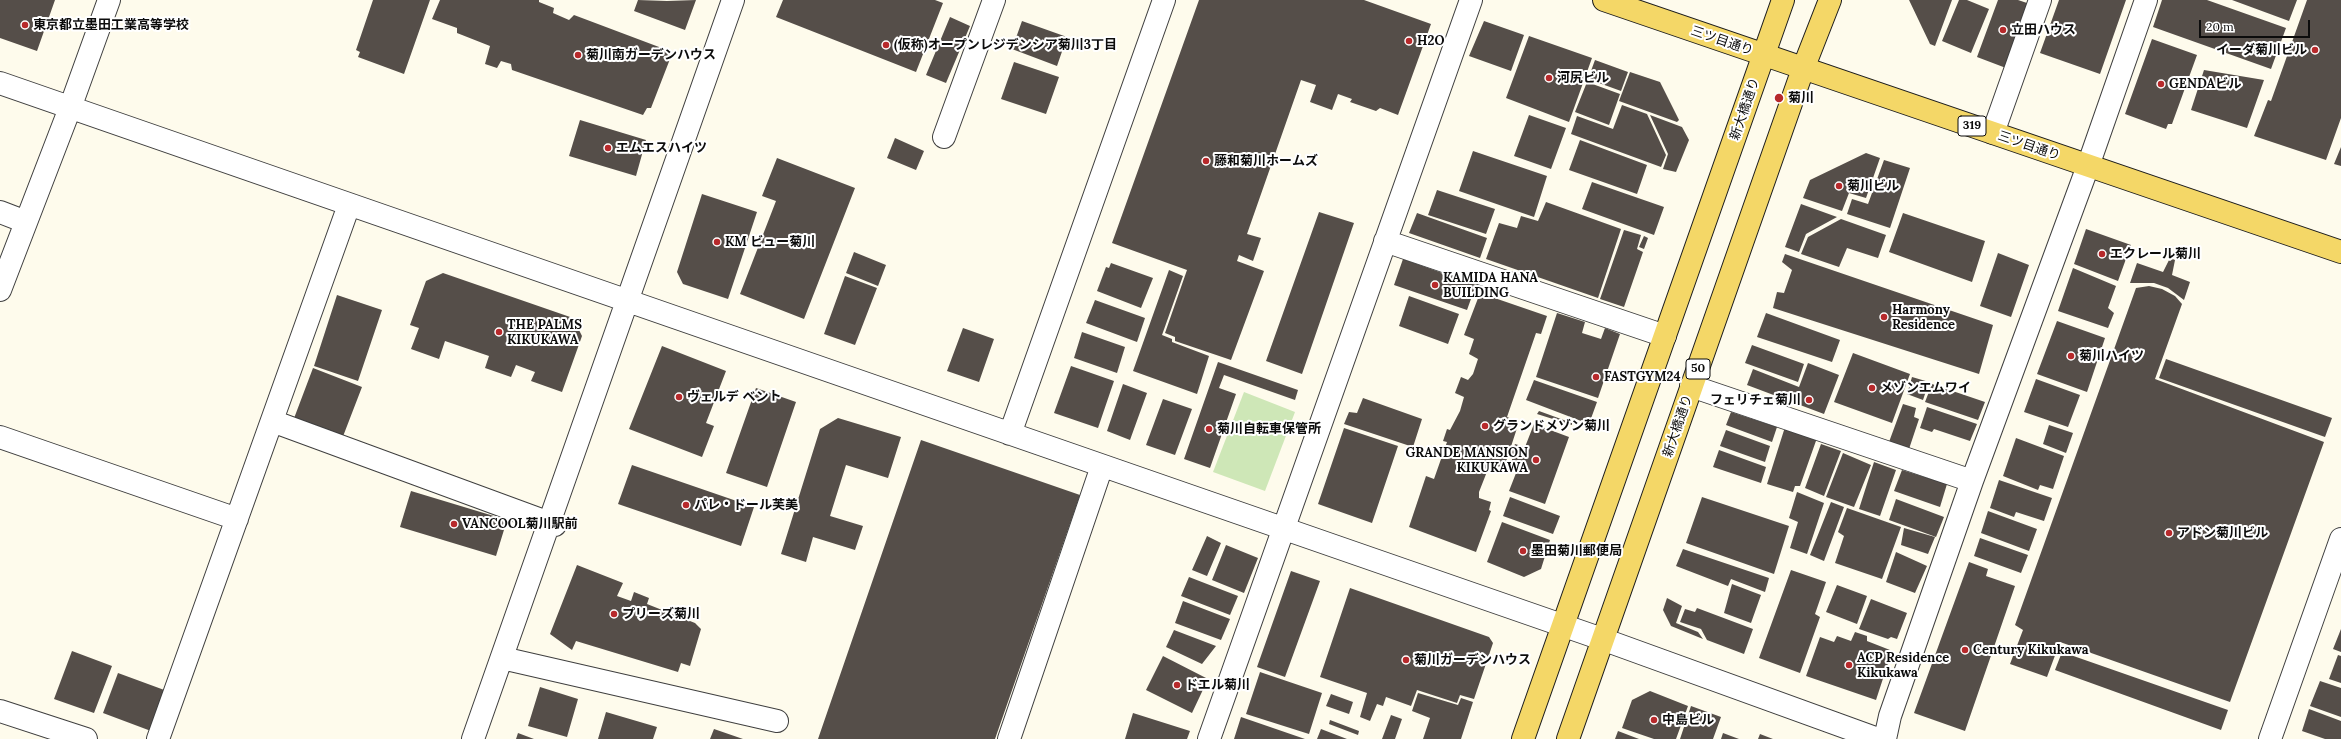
<!DOCTYPE html>
<meta charset="utf-8">
<style>
body{margin:0}
#map{position:relative;width:2341px;height:739px;overflow:hidden;background:#fefbec;font-family:Lora,serif}
canvas{display:block}
.scale{position:absolute;left:2199px;top:20px;width:111px;height:18px;box-sizing:border-box;border:2px solid #0c0c0c;border-top:0;padding-left:5px;font-size:12px;line-height:14px;white-space:nowrap;color:#0c0c0c;-webkit-text-stroke:3px #fff;paint-order:stroke}
</style>
<div id="map">
<canvas width="2341" height="739"></canvas>
<div class="scale">20 m</div>
</div>
<script>
const c = document.querySelector('canvas').getContext('2d');
c.lineJoin = 'round';
function fillPath(path, color) {
  c.fillStyle = color;
  c.fill(path, 'evenodd');
}
function shape(rows) {
  const path = new Path2D();
  for (const r of rows) {
    path.moveTo(r[0], r[1]);
    for (let i = 2; i < r.length; i += 2) path.lineTo(r[i], r[i + 1]);
  }
  return path;
}
function strokePath(path, color, width, dash) {
  c.strokeStyle = color;
  c.lineWidth = width;
  c.lineCap = dash ? 'butt' : 'round';
  c.setLineDash(dash || []);
  c.stroke(path);
}
function write(font, color, halo, rows, align = 'center') {
  c.font = font + ' Lora,"Noto Sans JP",serif';
  c.lineWidth = 4;
  c.setLineDash([]);
  c.textBaseline = 'middle';
  c.strokeStyle = halo;
  c.fillStyle = color;
  for (const [text, x, y, turn = 0] of rows) {
    c.save();
    c.translate(x, y);
    c.rotate((+turn || 0) * Math.PI / 180);
    c.textAlign = isNaN(turn) ? turn : align;
    if (halo) c.strokeText(text, 0, 0);
    c.fillText(text, 0, 0);
    c.restore();
  }
}
fillPath(shape([
 [1244,392,1295,412,1265,491,1213,472]
]), '#cee7b7');
fillPath(shape([
 [0,0,55,0,37,51,0,38],
 [373,0,430,0,404,74,358,57,360,52,356,50],
 [440,0,539,0,539,2,554,8,553,13,569,20,574,15,667,50,670,59,651,108,647,108,643,115,512,70,511,64,501,61,497,68,485,64,490,46,457,33,457,28,432,19],
 [638,0,667,1,696,0,685,30,634,11],
 [783,0,935,0,943,3,916,72,776,17],
 [1199,0,1364,0,1431,24,1398,115,1380,108,1376,111,1350,102,1352,99,1338,94,1332,110,1310,102,1316,85,1301,80,1247,234,1261,238,1253,261,1239,255,1237,261,1264,271,1231,360,1175,341,1175,337,1165,333,1187,270,1112,243],
 [1909,0,1952,0,1935,46,1930,44],
 [1959,0,1967,0,1989,9,1971,53,1942,41],
 [1998,0,2018,0,2027,3,2006,68,1977,57],
 [2059,0,2126,0,2100,74,2040,53],
 [2162,0,2207,0,2286,28,2271,69,2153,27],
 [2232,0,2297,0,2289,21],
 [2307,0,2341,0,2341,118,2326,160,2254,136,2268,100,2271,101],
 [950,17,970,26,946,83,926,75],
 [1022,21,1067,37,1057,66,1012,49],
 [1484,21,1524,35,1511,71,1469,56],
 [1529,36,1592,58,1569,122,1506,98],
 [2152,39,2197,55,2172,124,2168,124,2166,129,2125,114],
 [1595,60,1628,72,1621,91,1588,79],
 [1014,62,1059,77,1046,114,1001,99],
 [2204,70,2264,80,2247,128,2191,110],
 [1630,72,1660,82,1679,120,1677,122,1619,101],
 [1587,82,1620,94,1609,125,1575,112],
 [1622,105,1647,114,1666,155,1661,167,1571,134,1577,116,1613,129],
 [1529,115,1566,128,1551,169,1514,156],
 [1650,115,1682,127,1689,140,1676,172,1663,169,1668,154],
 [580,120,646,140,636,176,569,156],
 [895,138,924,151,916,170,887,158],
 [1580,140,1647,165,1637,194,1569,170],
 [2341,147,2341,166,2334,164],
 [1473,151,1547,176,1534,217,1459,191],
 [1866,153,1880,158,1866,198,1849,193,1842,211,1803,198,1810,180],
 [777,158,855,188,804,319,740,294,776,201,762,196],
 [1884,160,1910,168,1890,228,1847,214,1852,199,1868,204],
 [1592,182,1664,207,1654,235,1582,209],
 [1437,190,1495,209,1486,234,1428,215],
 [702,194,757,212,728,299,683,284,677,272],
 [1546,202,1621,229,1598,298,1486,259,1499,223,1517,228,1521,216,1538,221],
 [1801,204,1837,217,1806,234,1799,252,1785,247],
 [1319,212,1354,223,1302,374,1266,361],
 [1417,213,1487,238,1480,258,1409,233],
 [1903,213,1985,241,1972,282,1889,252],
 [1841,219,1886,235,1878,258,1847,248,1839,267,1801,254,1808,237],
 [2086,229,2131,245,2118,281,2074,264],
 [1624,230,1641,235,1637,249,1643,252,1624,307,1600,299],
 [1644,236,1648,238,1644,249,1639,247],
 [854,252,886,265,878,286,846,273],
 [1998,253,2029,265,2011,317,1980,306],
 [1785,254,1993,325,1979,374,1773,308,1777,292,1784,293,1792,270,1782,262],
 [2170,258,2175,260,2172,275,2190,282,2184,300,2168,288,2154,283,2130,283,2137,263,2163,272],
 [1403,259,1476,285,1467,310,1394,285],
 [1111,263,1153,278,1141,308,1097,291,1106,267,1109,268],
 [2073,268,2116,286,2108,308,2114,313,2108,328,2058,311],
 [1169,270,1183,276,1162,335,1172,339,1172,342,1209,356,1197,394,1133,371],
 [443,273,573,318,582,336,562,392,531,381,535,372,516,365,511,377,485,368,489,356,445,341,439,359,411,349,419,328,410,325,426,281],
 [845,276,877,288,855,345,824,334],
 [2149,286,2162,289,2175,296,2182,304,2155,379,2324,442,2230,702,2060,642,2047,677,2010,664,2023,630,2015,625,2136,288],
 [1480,293,1547,316,1541,334,1536,333,1507,417,1519,422,1504,468,1490,464,1479,492,1479,498,1491,502,1489,510,1491,511,1476,552,1409,527,1426,476,1434,479,1447,442,1443,441,1447,429,1450,430,1460,411,1464,397,1455,393,1461,377,1468,380,1473,374,1478,359,1469,354,1474,339,1464,335],
 [337,295,382,310,358,381,314,366],
 [1409,296,1459,314,1448,344,1399,326],
 [1095,300,1145,318,1137,342,1086,323],
 [1557,313,1585,322,1582,333,1601,339,1605,328,1620,334,1598,398,1536,377],
 [1766,313,1840,340,1832,362,1757,337],
 [2057,321,2105,338,2087,392,2037,374],
 [963,328,994,339,979,382,947,371],
 [1082,332,1125,347,1117,373,1074,358],
 [1752,345,1804,364,1798,382,1745,363],
 [662,346,726,371,706,423,714,426,702,457,629,429],
 [1853,353,1910,374,1892,423,1834,402],
 [2166,359,2332,418,2325,437,2159,378],
 [1218,362,1298,390,1295,400,1224,375,1219,388,1236,394,1210,468,1184,459],
 [1808,363,1839,375,1824,414,1747,385,1753,369,1799,387],
 [1071,366,1114,381,1098,428,1054,413],
 [313,368,362,387,342,439,293,421],
 [1912,377,1929,382,1923,400,1907,394],
 [2036,379,2080,395,2068,427,2024,412],
 [1534,380,1597,402,1589,424,1526,400],
 [1123,384,1147,393,1130,440,1107,431],
 [1932,384,1985,402,1978,420,1925,402],
 [756,388,796,402,767,487,726,473],
 [1363,398,1422,419,1413,447,1344,424,1349,412,1357,413],
 [1163,399,1192,409,1175,455,1146,445],
 [1903,404,1916,408,1914,417,1919,419,1909,449,1889,442],
 [1927,407,1977,424,1970,441,1934,429,1932,432,1920,428],
 [1539,411,1572,423,1572,425,1537,414],
 [1731,412,1777,427,1772,442,1726,425],
 [838,418,901,437,888,478,846,465,830,516,863,526,855,550,813,537,806,562,781,554,820,429],
 [1534,424,1569,437,1545,504,1509,491,1518,468,1511,464,1513,455,1511,454,1515,444,1525,447],
 [2049,425,2073,433,2066,453,2043,444],
 [1785,427,1817,438,1800,486,1795,486,1793,492,1767,484],
 [1344,428,1398,446,1372,523,1318,504],
 [1726,430,1770,446,1765,462,1720,446],
 [2016,438,2064,456,2053,489,2040,485,2038,490,2003,476],
 [921,440,1080,495,995,739,818,739],
 [1821,444,1841,451,1824,496,1805,488],
 [1719,450,1766,467,1761,483,1713,467],
 [1843,453,1871,465,1854,507,1826,497],
 [1874,462,1896,470,1880,516,1859,509],
 [632,465,754,507,741,546,618,504],
 [1902,470,1947,484,1940,507,1894,491],
 [1999,480,2052,498,2044,521,2016,512,2014,517,1990,508],
 [411,491,507,520,496,556,400,527],
 [1797,492,1824,503,1807,554,1790,548,1798,522,1789,518],
 [1510,497,1560,516,1553,534,1503,516],
 [1702,497,1789,526,1774,574,1686,543],
 [1896,499,1944,517,1936,537,1889,520],
 [1831,502,1844,507,1824,561,1810,555],
 [1847,508,1901,527,1882,579,1835,563,1844,536,1838,532],
 [1988,511,2037,529,2029,551,1981,533],
 [1502,522,1550,540,1541,569,1524,577,1487,562],
 [1904,528,1935,537,1928,554,1901,545],
 [1207,536,1221,543,1207,576,1192,570],
 [1980,538,2028,555,2021,573,1974,556],
 [1226,545,1258,558,1244,593,1212,580],
 [1683,549,1769,578,1765,592,1731,579,1728,586,1676,566],
 [1896,552,1927,566,1915,593,1886,582],
 [1969,562,1988,569,1986,576,2015,586,1965,731,1914,713],
 [577,565,623,583,617,596,631,601,634,592,649,598,647,604,695,623,701,629,690,666,681,663,678,672,576,641,572,650,550,634],
 [1791,570,1826,582,1815,614,1820,617,1800,673,1759,658],
 [1291,571,1320,581,1285,677,1257,667],
 [1189,577,1238,596,1230,615,1181,596],
 [1732,584,1761,595,1751,623,1724,613],
 [1837,585,1867,596,1857,624,1826,612],
 [1350,588,1489,637,1493,643,1474,699,1460,695,1457,703,1417,690,1411,706,1386,697,1383,706,1377,704,1370,721,1360,717,1367,693,1320,677],
 [1667,598,1682,606,1676,623,1698,632,1703,639,1671,626,1663,610],
 [1871,599,1907,613,1897,639,1891,637,1888,639,1859,629],
 [1183,601,1230,619,1221,640,1175,623],
 [1697,608,1753,629,1744,654,1707,640,1701,629,1680,622,1685,609,1695,612],
 [2341,629,2341,652,2333,649],
 [1174,630,1216,646,1202,664,1166,647],
 [1855,632,1867,636,1867,641,1890,650,1891,654,1876,700,1806,676,1820,637,1834,642,1837,636,1851,641],
 [72,651,112,666,94,713,54,699],
 [2062,652,2228,710,2221,730,2055,670],
 [2338,655,2341,656,2341,683,2329,679],
 [1163,656,1208,679,1192,713,1146,690],
 [1260,672,1322,693,1309,734,1246,714],
 [118,673,167,691,151,731,103,713],
 [2320,681,2341,688,2341,717,2310,706],
 [540,687,578,699,567,737,528,726],
 [1650,691,1688,706,1676,739,1654,739,1622,728,1632,700],
 [1418,693,1458,705,1461,698,1473,702,1461,739,1423,739,1430,718,1412,711],
 [1331,694,1353,702,1349,714,1326,706],
 [1691,706,1721,717,1713,739,1680,739],
 [2309,709,2341,721,2341,739,2325,739,2302,731],
 [606,712,657,727,653,739,598,739],
 [1133,713,1190,731,1187,739,1125,739],
 [1391,715,1402,719,1395,739,1382,739],
 [1241,717,1305,739,1234,739],
 [1330,720,1359,731,1358,735,1329,724],
 [714,729,743,739,710,739],
 [1321,729,1347,739,1317,739],
 [1618,731,1639,739,1615,739],
 [518,733,534,739,516,739],
 [1723,733,1739,739,1721,739],
 [1760,734,1773,739,1758,739]
]), '#554e49');
const minor = shape([
 [0,83,1602,639,1878,739],
 [1993,133,2040,0],
 [944,137,994,0],
 [0,212,26,222],
 [1385,241,1665,336],
 [0,290,70,108,109,0],
 [1691,386,1972,481],
 [272,421,555,525],
 [1010,434,1164,0],
 [0,437,237,519],
 [502,658,777,721],
 [0,711,86,739],
 [158,739,349,205],
 [473,739,733,0],
 [1009,739,1102,466],
 [1209,739,1471,0],
 [1885,739,1890,716,1972,481,2088,166,2146,0],
 [2270,739,2341,539]
]);
const major = shape([
 [1604,0,2341,252],
 [1523,739,1783,0],
 [1568,739,1803,69,1830,0]
]);
strokePath(minor, '#3f3f3f', 24);
strokePath(major, '#1d1d1d', 24);
strokePath(minor, '#fff', 22);
strokePath(major, '#f4d767', 22);
for (const [x, y, r, color] of [
 [25,25,4,"#b7292b"],
 [2003,30,4,"#b7292b"],
 [1409,41,4,"#b7292b"],
 [886,45,4,"#b7292b"],
 [2315,50,4,"#b7292b"],
 [578,55,4,"#b7292b"],
 [1549,78,4,"#b7292b"],
 [2161,84,4,"#b7292b"],
 [1779,98,5,"#b7292b"],
 [608,148,4,"#b7292b"],
 [1206,161,4,"#b7292b"],
 [1839,186,4,"#b7292b"],
 [717,242,4,"#b7292b"],
 [2102,254,4,"#b7292b"],
 [1435,285,4,"#b7292b"],
 [1884,317,4,"#b7292b"],
 [499,332,4,"#b7292b"],
 [2071,356,4,"#b7292b"],
 [1596,377,4,"#b7292b"],
 [1872,388,4,"#b7292b"],
 [679,397,4,"#b7292b"],
 [1809,400,4,"#b7292b"],
 [1485,426,4,"#b7292b"],
 [1209,429,4,"#b7292b"],
 [1536,460,4,"#b7292b"],
 [686,505,4,"#b7292b"],
 [454,524,4,"#b7292b"],
 [2169,533,4,"#b7292b"],
 [1523,551,4,"#b7292b"],
 [614,614,4,"#b7292b"],
 [1965,650,4,"#b7292b"],
 [1406,660,4,"#b7292b"],
 [1849,665,4,"#b7292b"],
 [1177,685,4,"#b7292b"],
 [1654,720,4,"#b7292b"]
]) {
  const dot = new Path2D();
  dot.arc(x, y, r, 0, 2 * Math.PI);
  c.fillStyle = color;
  c.fill(dot);
  strokePath(dot, '#fff', 1.5);
}
for (const [x, y, w] of [
 [1972,126,28],
 [1698,369,24]
]) {
  const box = new Path2D();
  box.roundRect(x - w / 2, y - 10, w, 20, 3);
  c.fillStyle = '#fff';
  c.fill(box);
  strokePath(box, '#0c0c0c', 1);
}
write('bold 12px', '#0c0c0c', null, [
 ["319",1972,126],
 ["50",1698,369]
]);
write('bold 13px', '#0c0c0c', '#fff', [
 ["東京都立墨田工業高等学校",33,25],
 ["立田ハウス",2011,30],
 ["H2O",1417,41],
 ["(仮称)オープンレジデンシア菊川3丁目",894,45],
 ["イーダ菊川ビル",2307,50,"right"],
 ["菊川南ガーデンハウス",586,55],
 ["河尻ビル",1557,78],
 ["GENDAビル",2169,84],
 ["菊川",1788,98],
 ["エムエスハイツ",616,148],
 ["藤和菊川ホームズ",1214,161],
 ["菊川ビル",1847,186],
 ["KM ビュー菊川",725,242],
 ["エクレール菊川",2110,254],
 ["KAMIDA HANA",1443,278],
 ["BUILDING",1443,293],
 ["Harmony",1892,310],
 ["Residence",1892,325],
 ["THE PALMS",507,325],
 ["KIKUKAWA",507,340],
 ["菊川ハイツ",2079,356],
 ["FASTGYM24",1604,377],
 ["メゾンエムワイ",1880,388],
 ["ヴェルデ ベント",687,397],
 ["フェリチェ菊川",1801,400,"right"],
 ["グランドメゾン菊川",1493,426],
 ["菊川自転車保管所",1217,429],
 ["GRANDE MANSION",1528,453,"right"],
 ["KIKUKAWA",1528,468,"right"],
 ["パレ・ドール芙美",694,505],
 ["VANCOOL菊川駅前",462,524],
 ["アドン菊川ビル",2177,533],
 ["墨田菊川郵便局",1531,551],
 ["プリーズ菊川",622,614],
 ["Century Kikukawa",1973,650],
 ["ACP Residence",1857,658],
 ["Kikukawa",1857,673],
 ["菊川ガーデンハウス",1414,660],
 ["ドエル菊川",1185,685],
 ["中島ビル",1662,720]
], 'left');
write('13px', '#0c0c0c', '#fff', [
 ["三ツ目通り",1722,41,19],
 ["新大橋通り",1745,109,-71],
 ["三ツ目通り",2029,146,19],
 ["新大橋通り",1678,426,-71]
]);
</script>
